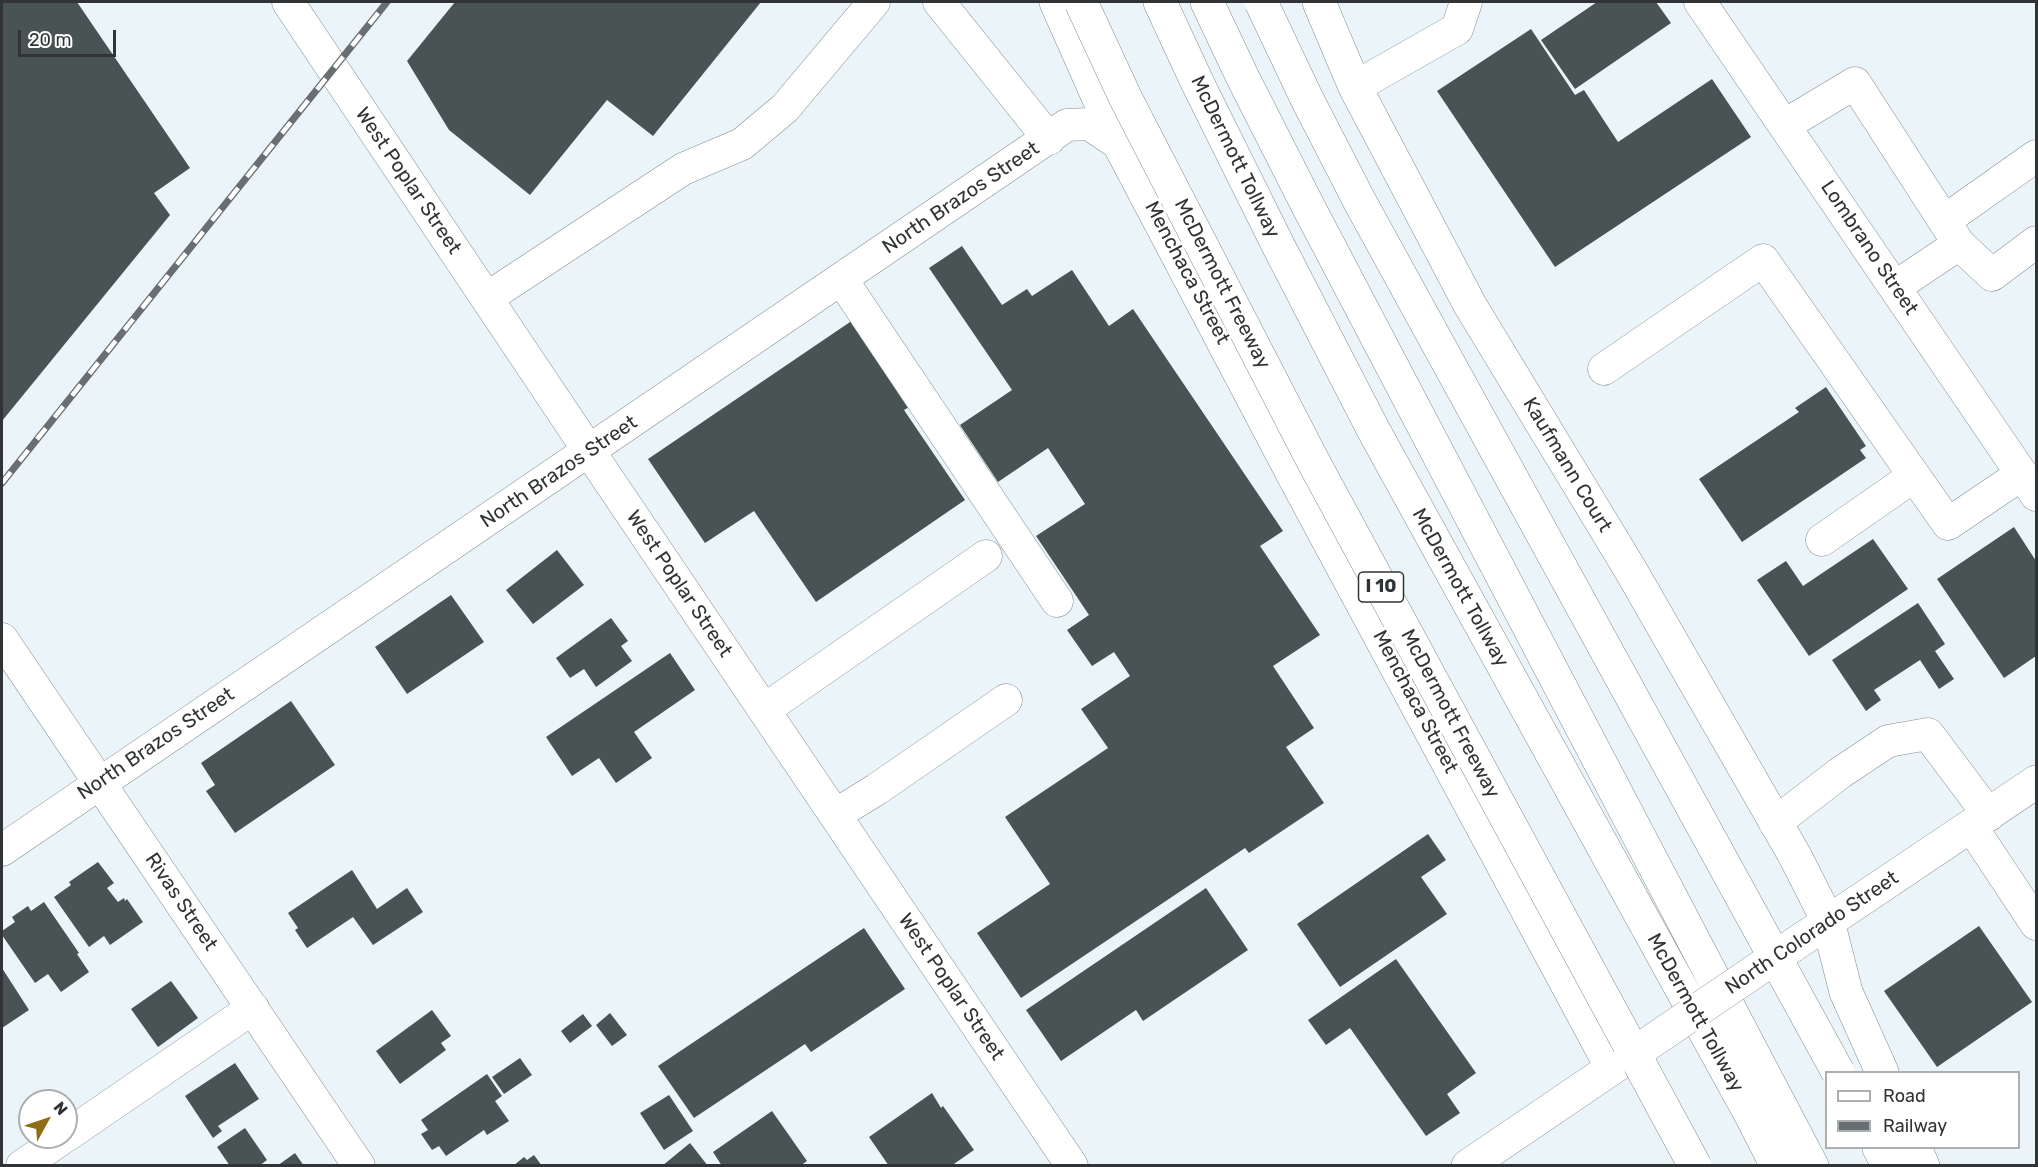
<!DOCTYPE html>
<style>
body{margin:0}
#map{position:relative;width:2038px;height:1167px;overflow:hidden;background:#eaf4f9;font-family:Rubik,sans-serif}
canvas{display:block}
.frame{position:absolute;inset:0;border:3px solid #303436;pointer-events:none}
.legend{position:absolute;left:1825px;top:1071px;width:195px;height:78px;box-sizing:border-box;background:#fff;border:2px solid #acaeaf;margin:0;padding:8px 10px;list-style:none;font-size:18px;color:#303436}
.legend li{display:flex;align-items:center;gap:12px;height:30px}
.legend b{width:30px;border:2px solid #acaeaf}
.north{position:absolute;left:18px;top:1089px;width:60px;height:60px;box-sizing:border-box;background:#fff;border:2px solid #acaeaf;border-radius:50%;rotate:50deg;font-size:16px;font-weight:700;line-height:24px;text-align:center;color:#303436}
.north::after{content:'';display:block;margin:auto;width:21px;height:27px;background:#8f6d12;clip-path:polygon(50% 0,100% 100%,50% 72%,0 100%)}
.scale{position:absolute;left:18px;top:30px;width:98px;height:27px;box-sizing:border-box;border:3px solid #303436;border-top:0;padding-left:8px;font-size:18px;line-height:21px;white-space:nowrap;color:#303436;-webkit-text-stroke:4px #fff;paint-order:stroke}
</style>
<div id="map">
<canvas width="2038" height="1167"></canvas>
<div class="frame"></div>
<ul class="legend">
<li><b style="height:8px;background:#fff"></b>Road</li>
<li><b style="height:8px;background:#686e71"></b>Railway</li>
</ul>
<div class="north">N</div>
<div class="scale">20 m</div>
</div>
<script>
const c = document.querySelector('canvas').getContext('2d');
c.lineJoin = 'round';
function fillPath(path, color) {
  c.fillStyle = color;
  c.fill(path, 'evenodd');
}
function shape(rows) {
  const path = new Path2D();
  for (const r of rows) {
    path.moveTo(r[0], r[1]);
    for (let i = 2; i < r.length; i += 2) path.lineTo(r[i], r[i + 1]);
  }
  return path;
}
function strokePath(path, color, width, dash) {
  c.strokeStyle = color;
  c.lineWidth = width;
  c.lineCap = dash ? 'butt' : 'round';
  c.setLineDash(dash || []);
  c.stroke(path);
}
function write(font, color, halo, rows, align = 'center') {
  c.font = font + ' Rubik,sans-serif';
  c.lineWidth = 6;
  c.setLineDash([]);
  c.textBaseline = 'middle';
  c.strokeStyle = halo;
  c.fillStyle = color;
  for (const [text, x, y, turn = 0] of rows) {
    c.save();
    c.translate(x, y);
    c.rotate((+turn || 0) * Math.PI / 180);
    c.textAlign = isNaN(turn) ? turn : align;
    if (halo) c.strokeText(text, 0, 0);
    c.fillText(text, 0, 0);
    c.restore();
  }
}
fillPath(shape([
 [2,2,77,2,190,168,154,193,170,215,2,421],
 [455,2,761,2,653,136,607,100,530,195,449,130,407,61],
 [1597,2,1656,2,1671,23,1575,89,1541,40],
 [1531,29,1575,95,1584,90,1618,142,1712,79,1751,137,1555,267,1437,91],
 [962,246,1002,305,1027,289,1032,296,1072,270,1109,326,1133,309,1283,531,1260,546,1320,635,1273,666,1314,728,1286,747,1324,803,1249,853,1245,848,1021,998,977,933,1050,884,1005,817,1108,748,1081,709,1130,676,1114,652,1092,666,1067,630,1089,615,1036,536,1085,504,1048,448,998,482,960,425,1012,390,929,268],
 [853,320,911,406,904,410,965,500,816,602,754,511,705,543,648,459],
 [1826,387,1866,446,1860,450,1866,458,1742,542,1699,479,1799,412,1795,408],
 [2014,527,2036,561,2036,656,2004,678,1937,579],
 [1873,539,1908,589,1809,656,1757,580,1786,561,1803,586],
 [557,550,584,585,533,624,506,590],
 [451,595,484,642,407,694,375,647],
 [1918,603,1945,644,1935,651,1954,679,1939,689,1920,660,1874,690,1881,700,1866,711,1832,660],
 [611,618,628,641,621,646,632,661,596,687,584,669,570,678,556,658],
 [670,653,695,690,634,732,652,758,616,783,599,758,572,776,546,737],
 [291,701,335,765,235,833,206,791,215,785,201,763],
 [1428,834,1446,860,1421,877,1447,914,1340,987,1297,924],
 [98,862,114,883,107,888,118,902,124,898,125,901,127,899,143,922,110,945,104,936,89,947,54,897,71,885,69,882],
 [352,870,377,909,407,888,423,912,373,945,353,917,307,948,295,930,298,928,288,913],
 [1206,888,1248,950,1143,1021,1136,1010,1061,1061,1026,1010],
 [44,902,79,953,77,954,89,972,61,992,48,974,35,983,2,935,2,931,15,922,12,917,28,906,31,911],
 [1979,926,2032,1002,1937,1067,1884,991],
 [864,928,905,989,811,1052,805,1044,694,1118,658,1066],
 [1396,959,1476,1073,1447,1094,1460,1113,1426,1136,1350,1028,1326,1045,1308,1020],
 [2,968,29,1010,2,1028],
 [171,981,198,1018,158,1047,131,1009],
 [432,1010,451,1036,441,1043,446,1050,400,1084,376,1051],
 [610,1013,627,1035,612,1046,596,1025],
 [583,1014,592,1026,570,1043,561,1031],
 [520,1058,532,1075,504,1094,492,1077],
 [235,1063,259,1099,218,1126,222,1131,213,1138,185,1096],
 [487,1074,502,1096,495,1101,509,1121,487,1135,484,1130,446,1156,439,1146,432,1150,421,1134,428,1130,421,1120],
 [932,1093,941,1108,943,1106,974,1150,951,1166,889,1166,869,1137],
 [669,1095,693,1131,664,1150,640,1113],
 [772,1111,807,1161,800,1166,722,1166,713,1152],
 [245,1128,267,1160,259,1166,230,1166,217,1147],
 [690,1143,708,1166,662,1166],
 [295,1153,304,1166,277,1166],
 [534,1155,542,1166,513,1166,524,1157,527,1160]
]), '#495353');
const minor = shape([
 [288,2,589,451,1072,1166],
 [939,2,1049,139],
 [1700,2,2036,495],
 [1355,87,1457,29,1466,2],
 [1785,125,1855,83,1959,244,1895,287],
 [1944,221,2036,156],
 [1959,244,1992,275,2036,242],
 [842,280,1057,601],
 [487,298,683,169,742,144,785,108,874,2],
 [1604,369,1763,260,1948,524,2022,474],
 [1822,540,1914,476],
 [2,639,359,1166],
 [764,710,986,556],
 [835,815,877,789,1006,700],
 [1775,823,1840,773,1888,741,1928,734,1989,815],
 [1971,826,2036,924],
 [2,850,1067,125,1089,124,1119,144],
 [66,1136,253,1008],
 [22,1166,64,1137]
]);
const major = shape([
 [1319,2,1355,87,1470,305,1630,569,1795,856,1828,921],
 [1119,144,1298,484,1612,1068],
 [1792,946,2036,782],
 [1468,1166,1630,1056]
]);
const highway = shape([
 [1056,2,1119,144],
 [1160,2,1198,84,1278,245,1374,431,1751,1115,1777,1166],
 [1207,2,1243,78,1308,206,1812,1166],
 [1828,921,1846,992,1882,1072],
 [1879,1148,1889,1166],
 [1915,1148,1923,1166]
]);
strokePath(minor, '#848d92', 33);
strokePath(major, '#848d92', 34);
strokePath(highway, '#848d92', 34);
strokePath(minor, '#fff', 32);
strokePath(major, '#fff', 33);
strokePath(highway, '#fff', 33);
const rail = shape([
 [2,483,387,2]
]);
strokePath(rail, '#686e71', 7);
strokePath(rail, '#fff', 4.5, [14]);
const majorBridge = shape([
 [1630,1056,1792,946]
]);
const highwayBridge = shape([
 [1081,2,1126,99,1313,461,1695,1166],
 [1261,2,1307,99,1360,202,1838,1072]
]);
strokePath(majorBridge, '#848d92', 34, []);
strokePath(highwayBridge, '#848d92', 34, []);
strokePath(majorBridge, '#fff', 33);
strokePath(highwayBridge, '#fff', 33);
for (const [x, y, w] of [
 [1381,587,45]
]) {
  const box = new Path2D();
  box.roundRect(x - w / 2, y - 15, w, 30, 4.5);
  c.fillStyle = '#fff';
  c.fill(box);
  strokePath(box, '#303436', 1.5);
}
write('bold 18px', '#303436', null, [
 ["I 10",1381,587]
]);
write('20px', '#303436', '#fff', [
 ["McDermott Tollway",1235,157,64],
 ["West Poplar Street",408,181,56],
 ["North Brazos Street",961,198,-34],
 ["Lombrano Street",1869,248,56],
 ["Menchaca Street",1187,273,62],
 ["McDermott Freeway",1222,284,63],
 ["Kaufmann Court",1567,465,59],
 ["North Brazos Street",559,472,-34],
 ["West Poplar Street",679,584,56],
 ["McDermott Tollway",1460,588,61],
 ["Menchaca Street",1415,702,62],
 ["McDermott Freeway",1450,714,62],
 ["North Brazos Street",156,744,-34],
 ["Rivas Street",181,902,56],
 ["North Colorado Street",1812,933,-34],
 ["West Poplar Street",951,987,56],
 ["McDermott Tollway",1695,1013,61]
]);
</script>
